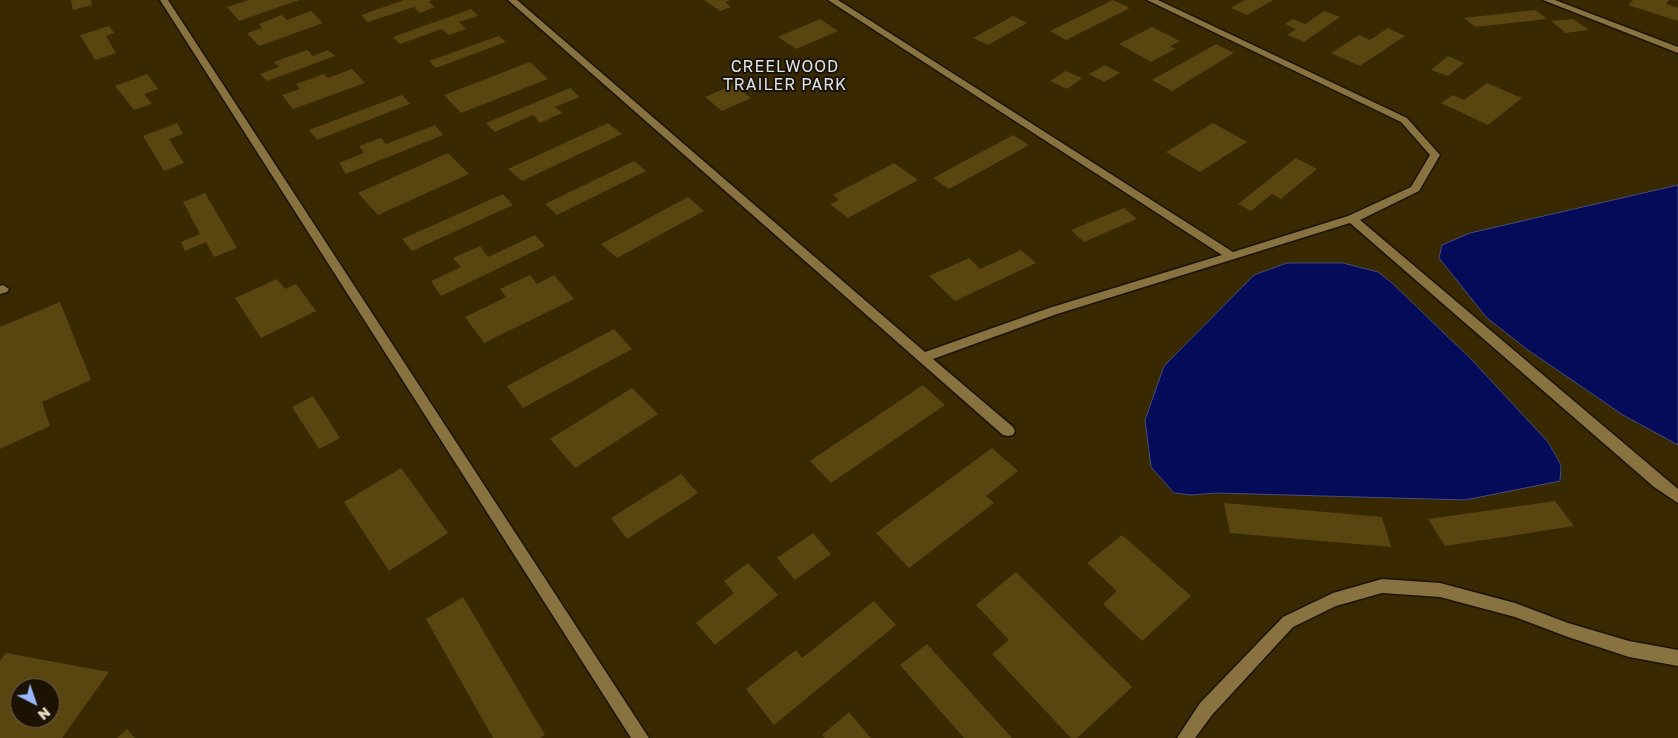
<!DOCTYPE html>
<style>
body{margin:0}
#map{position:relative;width:1678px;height:738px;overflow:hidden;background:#382901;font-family:"Golos Text",sans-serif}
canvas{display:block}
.north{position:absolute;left:10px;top:678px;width:50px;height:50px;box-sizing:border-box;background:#1b1201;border:1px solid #6e644f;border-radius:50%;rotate:139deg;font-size:14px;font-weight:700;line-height:20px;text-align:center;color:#eadec5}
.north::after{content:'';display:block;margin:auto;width:18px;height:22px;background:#97b6fd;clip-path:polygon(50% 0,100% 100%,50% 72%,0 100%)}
</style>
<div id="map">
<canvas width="1678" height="738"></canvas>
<div class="north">N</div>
</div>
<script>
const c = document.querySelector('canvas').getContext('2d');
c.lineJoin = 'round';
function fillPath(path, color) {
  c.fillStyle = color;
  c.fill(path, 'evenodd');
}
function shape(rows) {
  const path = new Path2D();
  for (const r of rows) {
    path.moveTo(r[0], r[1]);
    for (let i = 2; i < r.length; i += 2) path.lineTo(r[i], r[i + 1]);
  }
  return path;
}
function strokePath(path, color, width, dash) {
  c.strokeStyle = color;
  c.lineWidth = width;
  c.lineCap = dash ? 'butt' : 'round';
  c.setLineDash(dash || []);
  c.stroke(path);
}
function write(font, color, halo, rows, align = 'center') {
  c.font = font + ' "Golos Text",sans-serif';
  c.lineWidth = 4;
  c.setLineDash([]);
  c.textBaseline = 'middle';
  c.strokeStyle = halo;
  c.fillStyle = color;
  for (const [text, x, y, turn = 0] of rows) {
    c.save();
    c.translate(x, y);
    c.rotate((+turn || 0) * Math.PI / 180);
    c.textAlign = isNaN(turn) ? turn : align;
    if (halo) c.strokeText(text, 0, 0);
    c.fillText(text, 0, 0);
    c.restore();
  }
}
const water = shape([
 [1678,185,1678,445,1623,415,1528,350,1487,318,1439,258,1442,245,1470,233,1678,185],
 [1287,263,1343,263,1378,272,1392,283,1471,359,1548,442,1561,465,1560,481,1465,500,1217,493,1191,495,1174,493,1151,467,1145,420,1164,366,1254,275,1287,263]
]);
fillPath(water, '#040c59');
strokePath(water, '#494b79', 1);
fillPath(shape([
 [71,0,91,0,92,5,73,10],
 [249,0,299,0,239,21,227,7],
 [404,0,432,0,429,2,435,7,420,13,414,7,368,22,361,15],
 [704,0,731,0,725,2,731,7,720,11],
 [1113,0,1130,8,1066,40,1050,31],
 [1245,0,1273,0,1247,15,1231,8],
 [1633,0,1669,0,1666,4,1678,8,1678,21,1628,5],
 [471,9,478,16,459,22,466,29,449,35,442,29,400,44,393,37],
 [1535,10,1547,19,1475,27,1464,18],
 [311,11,323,23,259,46,247,33,262,28,259,24,282,15,287,20],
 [1324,11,1340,17,1304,42,1287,35,1296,29,1285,24,1293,19,1305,24],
 [1013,16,1027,23,988,45,973,38],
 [820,19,838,31,796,49,778,37],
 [1573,19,1589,30,1566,33,1551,21],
 [109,26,114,33,106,36,116,53,95,60,80,35],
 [1152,27,1180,41,1170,46,1175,49,1151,62,1119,44],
 [1388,28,1405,36,1360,66,1331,53,1359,35,1370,40],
 [499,36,506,42,436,68,429,61],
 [1216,44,1234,53,1172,91,1152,80],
 [307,50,313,56,328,50,335,56,267,81,260,74,279,67,274,62],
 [1448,56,1464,63,1448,76,1431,70],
 [530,62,548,79,461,113,444,95],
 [1105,65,1120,73,1104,82,1089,74],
 [352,69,365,83,293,109,282,95,300,89,296,84,324,74,328,78],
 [1066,71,1082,78,1067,89,1050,81],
 [147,74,158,89,144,94,152,104,134,110,115,86],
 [1487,83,1522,98,1488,125,1441,103,1453,95,1464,100],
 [733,85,751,98,722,111,705,97],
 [570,88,580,97,555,107,562,113,540,123,533,115,495,132,486,123],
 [402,95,410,104,317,140,309,130],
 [177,123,183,134,169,139,184,163,164,171,143,136],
 [608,123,622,134,522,181,508,169],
 [1213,123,1247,142,1200,172,1166,152],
 [435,125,443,135,346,174,339,163,364,153,359,146,381,138,386,144],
 [1013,135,1029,145,949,189,933,178],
 [448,153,469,174,378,215,358,193],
 [1296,158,1317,169,1281,199,1272,194,1251,211,1238,204],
 [634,161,646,171,557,215,545,204],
 [894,163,918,180,848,218,830,204,839,200,833,195],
 [205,193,237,248,214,257,206,242,185,251,181,242,200,234,183,202],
 [503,194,513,205,412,251,402,239],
 [688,197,704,211,617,258,601,244],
 [1124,208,1137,219,1084,242,1071,230],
 [535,235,545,246,441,296,431,281,461,267,453,258,480,246,488,257],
 [1021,250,1036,263,955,301,929,276,969,258,980,269],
 [530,275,537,284,554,275,574,299,484,343,465,317,506,297,500,289],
 [277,279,285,289,296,284,316,311,261,338,235,298],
 [60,302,91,380,42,402,50,426,0,449,0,327],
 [614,329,632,349,523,408,507,386],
 [923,385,945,405,831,483,810,461],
 [632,388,658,414,575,468,550,439],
 [313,396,340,438,319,449,292,407],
 [992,448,1018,471,986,496,994,503,909,568,876,533],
 [401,468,448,533,389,571,344,502],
 [681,474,698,493,627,539,611,518],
 [1555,501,1574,526,1445,546,1428,519],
 [1224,503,1382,517,1391,547,1230,533],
 [813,533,831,554,795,580,777,558],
 [1122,535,1191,596,1142,641,1103,604,1117,591,1087,563],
 [748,563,778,595,715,645,696,623,734,593,724,581],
 [1016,572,1132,687,1077,738,1071,738,992,654,1009,640,976,605],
 [463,597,545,735,540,738,493,738,426,619],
 [874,601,896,625,774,725,746,689,796,650,802,658],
 [927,644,1012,738,964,738,900,665],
 [6,653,109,672,62,738,0,738,0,661],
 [20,688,50,688,50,718,20,718],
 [849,712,871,738,825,738,822,735],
 [127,729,135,738,117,738]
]), '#594510');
const minor = shape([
 [160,0,168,0,649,738,631,738,160,0],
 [508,0,517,0,925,352,1049,308,1222,255,828,0,838,0,1233,252,1348,216,1411,187,1430,155,1401,122,1147,0,1158,0,1407,118,1440,155,1419,191,1360,220,1678,489,1678,503,1654,487,1350,223,1057,314,933,359,1013,427,1015,431,1013,435,1008,436,1003,435,508,0],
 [1543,0,1555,0,1678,47,1678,53,1543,0],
 [3,285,9,289,7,292,0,294,0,286,3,285],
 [1382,579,1440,583,1515,603,1568,623,1629,641,1678,650,1678,666,1629,657,1568,637,1515,617,1440,597,1382,593,1336,606,1293,627,1212,715,1195,738,1177,738,1200,703,1283,617,1333,593,1382,579]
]);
strokePath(minor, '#1c1200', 3);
fillPath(minor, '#887240');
c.letterSpacing = '1px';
write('16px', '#dde4f1', '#1b1201', [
 ["CREELWOOD",785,67],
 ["TRAILER PARK",785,85]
]);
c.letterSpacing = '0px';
</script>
